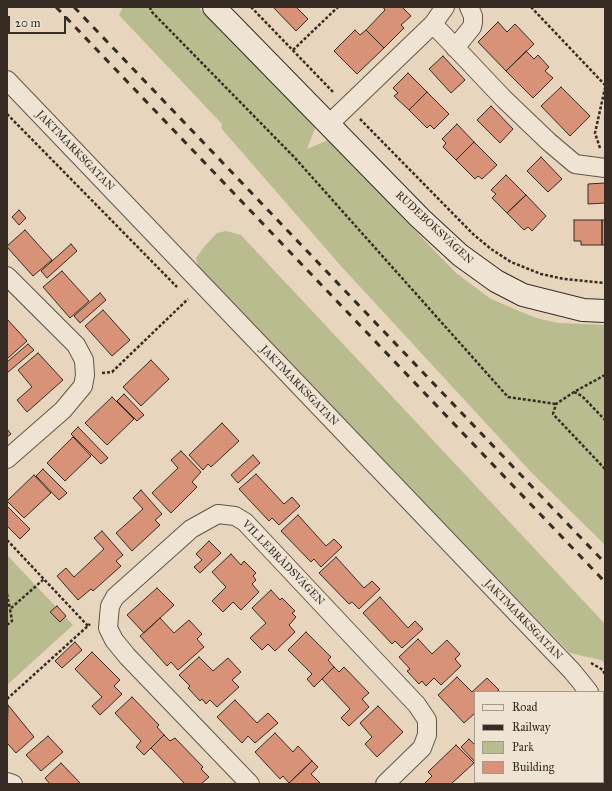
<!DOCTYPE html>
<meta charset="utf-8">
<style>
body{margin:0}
#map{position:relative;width:612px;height:791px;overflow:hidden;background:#e7d5bd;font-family:"IM FELL Great Primer",serif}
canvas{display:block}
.frame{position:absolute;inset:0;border:8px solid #362c23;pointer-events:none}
.legend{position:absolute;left:474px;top:691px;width:130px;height:92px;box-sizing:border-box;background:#efe4d4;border:1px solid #a59a8d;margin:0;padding:5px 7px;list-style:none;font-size:12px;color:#362c23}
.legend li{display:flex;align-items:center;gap:8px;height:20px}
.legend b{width:20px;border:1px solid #a59a8d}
.scale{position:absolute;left:8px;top:16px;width:58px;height:18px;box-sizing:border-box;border:2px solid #362c23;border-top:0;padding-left:5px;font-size:12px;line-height:14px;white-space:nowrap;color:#362c23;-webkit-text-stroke:3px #efe4d4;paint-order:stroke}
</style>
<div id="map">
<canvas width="612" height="791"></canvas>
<div class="frame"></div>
<ul class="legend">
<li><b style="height:5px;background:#efe4d4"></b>Road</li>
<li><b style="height:5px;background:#362c23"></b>Railway</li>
<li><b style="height:11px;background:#b9bc8e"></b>Park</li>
<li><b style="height:11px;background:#d79278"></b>Building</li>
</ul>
<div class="scale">20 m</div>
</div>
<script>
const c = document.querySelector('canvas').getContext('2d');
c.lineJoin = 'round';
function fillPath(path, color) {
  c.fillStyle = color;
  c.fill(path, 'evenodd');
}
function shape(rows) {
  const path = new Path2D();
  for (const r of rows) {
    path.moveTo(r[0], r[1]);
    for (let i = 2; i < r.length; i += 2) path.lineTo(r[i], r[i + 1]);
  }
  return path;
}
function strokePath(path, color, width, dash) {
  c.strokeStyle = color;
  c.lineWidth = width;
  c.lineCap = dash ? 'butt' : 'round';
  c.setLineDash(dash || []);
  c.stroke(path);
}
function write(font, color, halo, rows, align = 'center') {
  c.font = font + ' "IM FELL Great Primer",serif';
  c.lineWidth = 3;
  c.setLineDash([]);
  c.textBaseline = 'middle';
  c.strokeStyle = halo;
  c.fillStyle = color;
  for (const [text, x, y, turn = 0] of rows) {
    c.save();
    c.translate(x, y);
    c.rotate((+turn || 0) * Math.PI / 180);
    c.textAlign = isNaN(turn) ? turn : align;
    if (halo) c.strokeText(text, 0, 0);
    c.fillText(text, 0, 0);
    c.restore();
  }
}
fillPath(shape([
 [123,7,198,7,316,126,307,149,328,140,456,273,491,299,536,318,559,323,605,325,605,545,530,471,340,265,221,128,222,124,119,15],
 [226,231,241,235,605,624,605,663,601,660,570,653,200,272,196,258,204,247,217,233],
 [7,555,73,625,7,685],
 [605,732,605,784,580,784,582,782,603,782,603,740]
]), '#b9bc8e');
const building = shape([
 [273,7,296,7,308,19,296,31,273,7],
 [383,7,402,7,411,16,401,25,404,28,384,48,366,30,385,10,383,7],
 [498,22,507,32,515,24,534,44,506,71,478,42,498,22],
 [355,30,360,35,366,30,384,48,357,74,334,51,355,30],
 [526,51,534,59,538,55,549,67,545,71,553,78,533,98,506,71,526,51],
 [443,56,465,80,451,93,429,69,443,56],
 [408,73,427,92,409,110,394,96,398,93,393,88,408,73],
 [561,87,590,116,570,136,541,106,561,87],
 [427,92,449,114,434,129,430,125,427,128,409,110,427,92],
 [491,106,513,129,500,143,477,120,491,106],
 [457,124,474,142,456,160,443,147,446,143,442,139,457,124],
 [474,142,497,165,482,179,478,176,475,179,456,160,474,142],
 [541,157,562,179,548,192,527,171,541,157],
 [506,175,526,195,507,213,492,198,496,194,491,190,506,175],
 [605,183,605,203,588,204,588,184,605,183],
 [526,195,546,216,532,231,528,227,524,230,507,213,526,195],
 [19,210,26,218,19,225,12,217,19,210],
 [574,220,602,220,602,245,581,245,581,241,574,241,574,220],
 [602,220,605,220,605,245,602,245,602,220],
 [25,230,52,260,33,276,7,247,7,246,25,230],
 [71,244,77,251,47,278,41,271,71,244],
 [62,271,89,301,70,318,43,287,62,271],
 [100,293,106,300,80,323,74,316,100,293],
 [103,310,130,340,112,356,85,326,103,310],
 [7,319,27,341,7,359,7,319],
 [28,344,34,350,7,373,7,362,28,344],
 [38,353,63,380,27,412,17,400,32,387,18,370,38,353],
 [151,360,169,379,141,406,123,387,151,360],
 [124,394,144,415,137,421,117,401,124,394],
 [112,397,134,419,107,445,85,423,112,397],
 [222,423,239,441,211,467,208,464,203,470,189,455,222,423],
 [78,427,108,458,101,464,71,434,78,427],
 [7,429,11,434,7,437,7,429],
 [73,437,91,456,65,481,47,463,73,437],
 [181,451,201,472,192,482,197,487,171,513,152,493,178,468,171,460,181,451],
 [253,455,260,463,238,483,231,475,253,455],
 [43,469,67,493,59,500,36,476,43,469],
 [256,474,284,504,292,497,300,506,279,525,272,518,269,521,239,489,256,474],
 [34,475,51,493,24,518,7,501,34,475],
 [141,490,162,514,155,520,160,525,132,551,116,533,143,509,133,498,141,490],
 [7,506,30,529,20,539,7,526,7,506],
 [298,515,326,546,334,539,342,547,321,567,314,559,311,562,281,531,298,515],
 [102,531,123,555,116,561,121,566,93,591,91,589,78,600,57,576,66,568,74,577,104,549,94,538,102,531],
 [209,541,221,553,200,573,194,567,202,560,196,554,209,541],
 [231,554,241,565,244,561,256,573,253,576,256,580,252,584,259,592,241,610,233,602,223,612,212,601,226,587,212,572,231,554],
 [336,557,364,588,372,581,380,589,359,609,352,602,349,604,319,573,336,557],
 [157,588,174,605,144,633,127,615,157,588],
 [271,590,280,600,282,598,295,611,292,613,296,617,289,625,295,632,275,651,268,644,262,650,250,638,266,623,252,608,271,590],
 [380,597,408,628,415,621,423,629,402,648,395,641,392,644,363,613,380,597],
 [57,606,66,616,60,622,50,612,57,606],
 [160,618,174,633,189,620,202,634,197,639,204,647,178,670,171,662,167,666,140,636,160,618],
 [306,632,331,657,328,660,334,667,314,687,307,679,312,674,288,650,306,632],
 [418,639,432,654,447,640,460,654,455,659,461,666,441,685,434,678,426,686,422,681,419,684,407,671,410,669,399,657,418,639],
 [75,642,82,650,62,668,55,661,75,642],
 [92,652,120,680,114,686,122,694,100,715,92,706,102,697,75,669,92,652],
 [199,657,213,671,228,658,241,672,232,680,239,687,217,707,210,700,206,704,202,699,200,701,188,688,190,686,179,675,199,657],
 [334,667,339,672,344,667,369,693,362,699,369,707,349,726,341,718,350,709,322,679,334,667],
 [457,677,472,692,487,678,499,690,496,692,475,692,475,713,464,723,438,695,457,677],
 [132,697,159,725,157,727,164,735,144,755,136,747,141,741,115,713,132,697],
 [235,700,257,723,268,713,278,723,255,743,248,736,242,743,217,717,235,700],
 [8,705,34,737,16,753,7,743,8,705],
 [378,706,403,732,377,757,365,744,372,737,360,723,378,706],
 [275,733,293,752,298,746,312,761,289,783,283,776,280,779,255,752,275,733],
 [164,735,170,741,175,738,203,767,201,769,209,777,201,784,185,784,151,748,164,735],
 [48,736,63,752,41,771,26,755,48,736],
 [469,739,475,745,475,762,461,747,469,739],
 [456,745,474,763,451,784,424,784,432,776,428,772,456,745],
 [312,761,318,767,311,774,321,784,290,784,289,783,312,761],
 [61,763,81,784,50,784,45,778,61,763]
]);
fillPath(building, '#d79278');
strokePath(building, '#362c23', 1);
const street = shape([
 [433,24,445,7],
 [455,48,472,27,473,22,473,16,469,7],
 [7,80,572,671,589,692],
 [329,124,433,24,504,99,549,142,575,164,605,168],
 [7,276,76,345,84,360,85,375,83,386,63,410,7,459],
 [7,782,13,784],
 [250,784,127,656,114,640,108,628,110,606,115,597,191,529,218,514,235,516,245,522,417,705,427,720,427,735,422,748,385,784],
 [567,784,569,782]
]);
const secondary = shape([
 [214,7,420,218,460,255,496,281,523,295,583,310,605,311]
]);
strokePath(street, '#62564a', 20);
strokePath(secondary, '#362c23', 24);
strokePath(shape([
 [150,7,151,11,295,158,508,397,556,404],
 [251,7,334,93],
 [531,7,605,85],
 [293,50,338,7],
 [7,114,177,287],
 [360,119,473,234,491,249,511,262,541,274,564,279,605,283],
 [600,148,595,133,605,88],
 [102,373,112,372,188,299],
 [605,375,574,392,556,404,553,414,605,469],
 [574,392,582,396,605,420],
 [7,540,88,626],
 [7,594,10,609],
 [7,625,12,621,10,609,44,579],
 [591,663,603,670,605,675],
 [7,699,90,624],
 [537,784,539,782]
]), '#362c23', 2.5, [3, 2]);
strokePath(street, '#efe4d4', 18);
strokePath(secondary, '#efe4d4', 22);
strokePath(shape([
 [56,7,605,582],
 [74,7,605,563]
]), '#362c23', 3, [7, 7]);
write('11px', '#362c23', '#efe4d4', [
 ["JAKTMARKSGATAN",75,151,46],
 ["RUDEBOKSVÄGEN",434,228,43],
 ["JAKTMARKSGATAN",299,386,46],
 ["VILLEBRÅDSVÄGEN",283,563,46],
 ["JAKTMARKSGATAN",523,620,46]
]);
</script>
